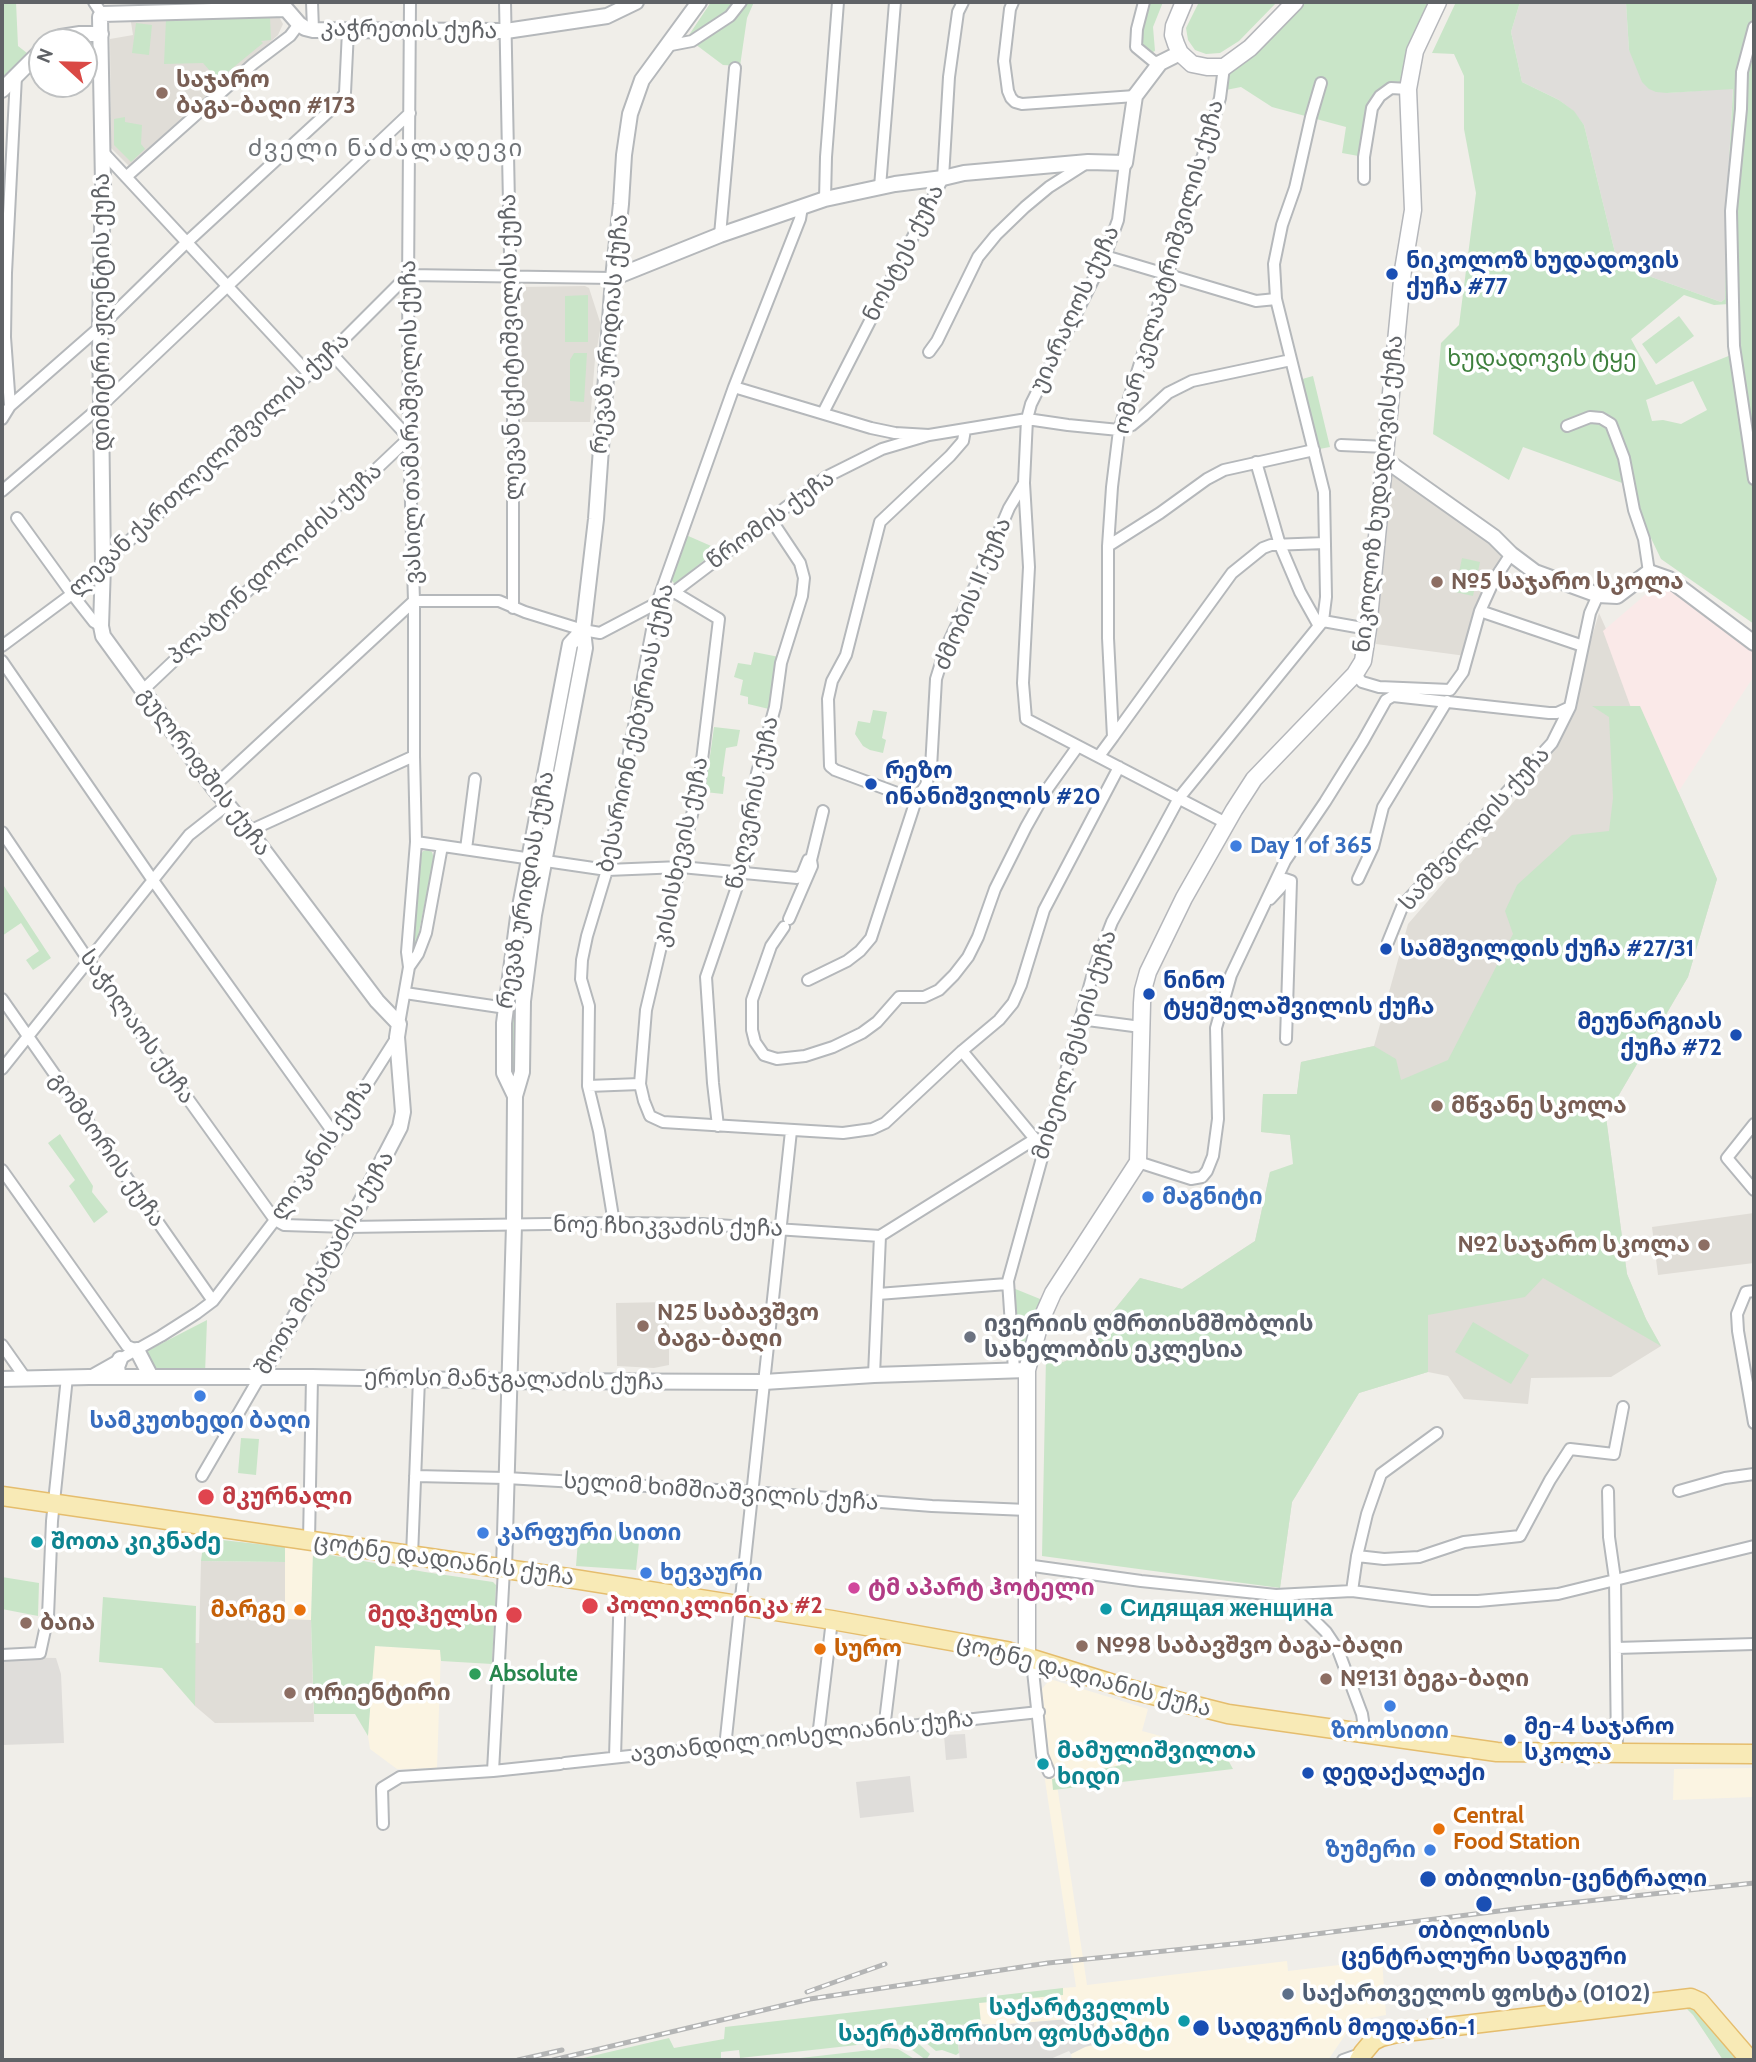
<!DOCTYPE html>
<meta charset="utf-8">
<style>
body{margin:0}
#map{position:relative;width:1756px;height:2062px;overflow:hidden;background:#f0eee9;font-family:Cabin,sans-serif}
canvas{display:block}
.frame{position:absolute;inset:0;border:4px solid #606367;pointer-events:none}
.north{position:absolute;left:28px;top:28px;width:70px;height:70px;box-sizing:border-box;background:#fff;border:2px solid #bfc1c2;border-radius:50%;rotate:292deg;font-size:19px;font-weight:700;line-height:28px;text-align:center;color:#606367}
.north::after{content:'';display:block;margin:auto;width:24px;height:32px;background:#da4945;clip-path:polygon(50% 0,100% 100%,50% 72%,0 100%)}
</style>
<div id="map">
<canvas width="1756" height="2062"></canvas>
<div class="frame"></div>
<div class="north">N</div>
</div>
<script>
const c = document.querySelector('canvas').getContext('2d');
c.lineJoin = 'round';
function fillPath(path, color) {
  c.fillStyle = color;
  c.fill(path, 'evenodd');
}
function shape(rows) {
  const path = new Path2D();
  for (const r of rows) {
    path.moveTo(r[0], r[1]);
    for (let i = 2; i < r.length; i += 2) path.lineTo(r[i], r[i + 1]);
  }
  return path;
}
function strokePath(path, color, width, dash) {
  c.strokeStyle = color;
  c.lineWidth = width;
  c.lineCap = dash ? 'butt' : 'round';
  c.setLineDash(dash || []);
  c.stroke(path);
}
function write(font, color, halo, rows, align = 'center') {
  c.font = font + ' Cabin,"Noto Sans Georgian",sans-serif';
  c.lineWidth = 7;
  c.setLineDash([]);
  c.textBaseline = 'middle';
  c.strokeStyle = halo;
  c.fillStyle = color;
  for (const [text, x, y, turn = 0] of rows) {
    c.save();
    c.translate(x, y);
    c.rotate((+turn || 0) * Math.PI / 180);
    c.textAlign = isNaN(turn) ? turn : align;
    if (halo) c.strokeText(text, 0, 0);
    c.fillText(text, 0, 0);
    c.restore();
  }
}
fillPath(shape([
 [285,1547,313,1552,311,1620,285,1620],
 [374,1646,441,1650,437,1768,397,1769,370,1749,368,1736],
 [1050,1679,1148,1709,1142,1731,1168,1738,1167,1742,1131,1755,1117,1766,1056,1778,1087,1985,1287,1961,1288,1971,1382,1960,1386,2015,1359,2020,1350,2028,1328,2060,1072,2060,1071,2054,1085,2047,1080,2018,1010,2024,981,2024,979,2003,1062,1995,1063,1988,1076,1987,1045,1780,1046,1772,1051,1771,1042,1689],
 [1754,1768,1754,1797,1673,1800,1674,1769]
]), '#fbf4e2');
fillPath(shape([
 [1520,2,1626,2,1629,50,1667,93,1733,88,1728,181,1725,299,1721,302,1618,265,1584,125,1573,111,1559,100,1522,82,1511,32],
 [2,1657,56,1658,61,1674,64,1743,2,1745],
 [965,1734,967,1758,946,1760,944,1735],
 [910,1776,914,1812,860,1818,856,1782],
 [1093,2017,1097,2044,1085,2047,1071,2054,1069,2051,1048,2060,960,2060,956,2025,1010,2024]
]), '#dfddda');
fillPath(shape([
 [277,13,283,24,278,35,130,167,111,148,110,39,133,35,130,16],
 [585,286,589,288,601,325,595,359,590,422,522,422,521,287],
 [1391,475,1470,524,1507,554,1466,656,1376,644,1389,510,1386,509],
 [1599,613,1717,879,1688,977,1606,1117,1627,1274,1646,1319,1661,1346,1611,1377,1531,1378,1528,1404,1464,1399,1448,1376,1428,1372,1359,1393,1292,1502,1280,1588,1046,1357,1063,1362,1076,1357,1140,1278,1182,1289,1255,1241,1270,1172,1294,1165,1290,1135,1261,1132,1263,1094,1297,1094,1301,1062,1374,1046,1408,924,1534,778,1561,739,1575,712,1588,650],
 [1754,1213,1754,1263,1658,1275,1652,1227],
 [669,1302,669,1365,654,1368,617,1366,616,1303],
 [201,1561,285,1562,285,1619,311,1620,314,1722,215,1723,195,1706,195,1643,199,1643]
]), '#e0ddd7');
fillPath(shape([
 [1659,583,1754,652,1754,676,1675,797,1642,738,1603,631]
]), '#fae9e8');
fillPath(shape([
 [2,2,16,2,18,46,27,53,2,80],
 [711,2,735,2,726,13,687,38],
 [746,2,754,2,747,18,740,66,723,65,695,44],
 [1147,2,1163,2,1153,27,1155,51,1151,53,1146,50,1143,44,1141,29],
 [1199,2,1277,2,1239,41,1220,53,1206,54,1195,50,1188,40,1186,28],
 [1301,2,1438,2,1409,81,1380,96,1364,157,1342,153,1346,127,1272,107,1241,87,1226,90,1223,70],
 [1456,2,1520,2,1511,32,1522,82,1559,100,1574,111,1584,125,1618,265,1721,302,1725,299,1728,181,1733,89,1667,93,1656,92,1649,89,1642,82,1629,50,1626,2,1754,2,1754,624,1661,559,1625,484,1523,447,1509,480,1433,434,1441,343,1459,325,1476,193,1464,129,1464,76,1454,54,1432,53],
 [1684,295,1714,305,1729,304,1731,355,1656,385,1631,339],
 [1693,381,1707,410,1681,424,1663,420,1652,421,1646,400],
 [270,17,271,40,261,41,263,43,218,80,203,63,164,64,166,19,240,18,242,19],
 [136,23,152,25,149,55,132,53],
 [125,117,125,122,142,125,141,144,145,149,131,162,114,145,114,119],
 [588,295,588,342,565,342,565,296],
 [1679,316,1694,336,1656,364,1642,344],
 [574,353,587,353,584,402,570,401,570,360],
 [1313,376,1330,447,1314,450,1295,381],
 [686,535,718,549,675,584,671,580],
 [1462,558,1480,562,1473,596,1455,592],
 [754,652,779,657,769,709,748,704,748,697,740,695,743,680,734,677,738,663,751,665],
 [1592,706,1640,706,1717,879,1688,977,1606,1117,1627,1274,1646,1319,1661,1346,1543,1278,1525,1297,1428,1315,1428,1372,1359,1393,1292,1502,1280,1588,1042,1556,1046,1357,1063,1362,1076,1357,1140,1278,1182,1289,1255,1241,1270,1172,1293,1164,1290,1135,1261,1132,1263,1094,1297,1094,1301,1062,1374,1046,1396,1059,1401,1080,1448,1060,1513,934,1505,911,1517,885,1572,835,1609,831,1613,798,1609,717],
 [873,710,887,712,882,738,886,740,883,753,870,750,863,746,855,734,858,721,870,723],
 [714,727,740,730,737,746,726,748,722,776,725,777,723,794,705,792],
 [428,850,432,852,434,858,415,951,414,953,411,952,421,855,423,851],
 [532,862,540,864,518,1070,508,1070,510,1001],
 [2,883,51,958,33,970,26,960,39,951,21,923,2,936],
 [60,1134,93,1186,92,1192,108,1212,94,1223,69,1186,75,1180,48,1143],
 [1013,1288,1045,1301,1027,1358,1016,1356],
 [207,1320,205,1374,154,1373,143,1353],
 [1473,1322,1529,1355,1511,1384,1455,1352],
 [241,1438,259,1439,256,1475,238,1473],
 [579,1528,640,1533,636,1570,576,1566],
 [204,1538,285,1547,285,1562,201,1561],
 [313,1552,425,1572,493,1582,496,1585,492,1664,441,1661,440,1650,375,1646,368,1736,355,1714,314,1714,311,1620],
 [2,1577,39,1583,38,1616,2,1609],
 [103,1597,196,1606,195,1706,162,1668,99,1662],
 [1167,1742,1228,1760,1233,1769,1053,1790,1052,1779,1117,1766,1131,1755],
 [1063,1988,1063,1995,979,2003,981,2024,956,2025,959,2053,956,2055,942,2050,936,2051,914,2033,908,2031,909,2025,877,2024,878,2033,895,2034,911,2039,920,2045,930,2054,926,2060,908,2047,893,2041,740,2058,739,2050,721,2052,721,2060,575,2060,669,2038,674,2048,724,2039,725,2027],
 [1681,2003,1698,2010,1736,2060,1723,2060,1693,2015],
 [888,2048,898,2049,916,2060,783,2060]
]), '#c9e5c8');
const minor = shape([
 [94,2,102,14],
 [312,2,313,30],
 [505,2,513,406,513,608],
 [1013,2,1010,9,1004,61,1008,91,1011,98,1015,102,1022,104,1135,96],
 [1144,2,1137,29,1136,47,1153,61,1160,63],
 [1754,27,1742,72,1741,109,1731,211,1734,346,1754,479],
 [666,46,692,41,730,16,741,2],
 [102,151,309,374],
 [1125,163,1118,220,1105,256,1031,404,1027,419,1024,483,1029,567,1023,683,1026,719,1226,823],
 [126,177,253,64,290,36,299,24],
 [1364,179,1364,157,1372,108,1380,96,1391,88,1408,89],
 [880,187,895,2],
 [825,199,826,157,838,2],
 [720,235,735,68],
 [1105,256,1256,301,1276,299],
 [408,275,613,278],
 [929,352,937,341,978,257,996,235,1025,207,1049,187,1085,164],
 [734,387,871,428,895,433,929,435,1027,419,1068,425,1119,430,1132,425,1143,416,1168,393,1192,381,1291,360],
 [10,406,5,337,6,273,16,76],
 [823,413,943,178,949,77,958,12,963,2],
 [2,419,10,406,100,327,186,243,339,102,345,93,348,31],
 [1567,426,1590,417,1601,418,1611,424,1624,458,1634,510,1644,539,1649,572],
 [1341,445,1386,447],
 [1256,462,1280,545,1300,592,1319,626],
 [2,491,101,406,410,113],
 [17,518,72,594,94,622,101,626],
 [1108,546,1160,513,1207,479,1224,470,1314,450],
 [674,592,719,619,699,785,646,1010,640,1084,644,1101,650,1116,663,1122,843,1133,872,1129,885,1123,962,1051,999,1020,1013,1003,1021,985,1044,910,1119,767],
 [1480,611,1583,646],
 [1323,621,1368,629],
 [2,646,72,594,103,565,309,374,408,275],
 [2,661,152,879,335,1135],
 [1355,674,1362,682,1379,687,1450,690,1463,672,1480,611,1494,580,1511,554],
 [142,691,409,438,331,353],
 [1113,737,1232,573,1263,548,1271,545,1325,543],
 [1099,756,1113,737,1108,638,1108,546,1112,487,1119,430,1168,274,1220,98,1224,67],
 [213,787,414,601,499,601,525,612,583,630,600,633,657,603,674,592,826,477,882,449,929,435],
 [916,800,835,770,830,766,828,699,832,681,846,655,880,522,950,456,963,441,965,430],
 [249,831,414,756],
 [2,832,89,961,275,1220,284,1225,348,1227,614,1223,702,1224,880,1236,1035,1139],
 [416,842,607,870,681,867,797,878,802,875,808,860,811,860,812,866,789,919],
 [466,849,475,779],
 [811,860,823,811],
 [1358,879,1373,847,1383,807,1447,701],
 [1270,899,1281,887,1285,879,1291,881,1286,1039],
 [784,927,771,946,752,1000,752,1030,755,1042,764,1055,777,1059,805,1056,833,1047,862,1033,877,1022,899,997,924,997,939,990,954,975,968,957,978,937,995,889,1026,827,1048,788,1078,746],
 [1388,942,1403,905,1552,743,1570,707,1590,613,1598,595],
 [409,967,418,954,426,933,442,846],
 [808,980,847,961,860,951,871,938,916,800,926,785,931,768,936,679,945,650,983,569,1009,508,1024,483],
 [405,993,506,1008],
 [2,999,213,1301],
 [1080,1019,1141,1027],
 [399,1024,409,967,407,952,416,842,414,756,414,601,409,438,408,287,410,2],
 [962,1051,1035,1139,1039,1140],
 [2,1069,189,835,227,805],
 [588,1086,640,1084],
 [1754,1124,1727,1158,1754,1190],
 [718,1126,713,1083,706,977,742,872,757,773,775,707,781,663,802,596,804,578,800,563,770,518],
 [1138,1162,1191,1179,1202,1177,1207,1171,1213,1156,1218,1119,1216,1028,1231,975,1285,861,1325,802,1363,741,1386,700,1393,696,1549,713,1557,713,1570,707],
 [2,1170,127,1346,137,1350],
 [614,1223,599,1131,588,1086,589,1006,581,979,582,960,587,936,607,870,657,603,734,387,800,219,802,207],
 [1754,1291,1746,1292,1737,1314,1738,1331,1754,1423],
 [878,1294,1007,1284],
 [2,1345,26,1379],
 [1014,1370,1008,1281,1095,966,1112,922,1179,798,1323,621,1326,597,1324,492,1276,299,1274,264,1282,225,1295,188,1311,117,1321,83],
 [874,1375,880,1236],
 [90,1376,161,1336,197,1313,213,1301,275,1220,335,1135,397,1037],
 [202,1476,259,1378],
 [415,1476,506,1478,752,1492,932,1506,1027,1510],
 [1608,1491,1609,1537,1615,1579,1617,1752],
 [1679,1491,1725,1478,1754,1474],
 [309,1541,312,1377],
 [412,1556,419,1379],
 [1357,1556,1384,1559,1419,1557,1464,1542,1520,1536,1550,1480,1570,1449,1614,1454,1623,1407],
 [1026,1565,1141,1581,1276,1595,1352,1591,1431,1601,1478,1601,1558,1594,1754,1546],
 [1352,1591,1357,1556,1367,1514,1381,1474,1437,1433],
 [1277,1595,1309,1615,1326,1632,1338,1650,1362,1714,1365,1734],
 [1616,1648,1754,1644],
 [2,1655,40,1653,48,1616,52,1521,67,1377],
 [1027,1657,1033,1671,1042,1755,1049,1772],
 [884,1729,896,1631],
 [818,1737,832,1620],
 [725,1747,791,1131],
 [615,1757,620,1586],
 [565,1763,1039,1712],
 [493,1771,504,1569],
 [383,1824,382,1788,400,1777,493,1771,560,1764],
 [1343,2060,1363,2053]
]);
const tertiary = shape([
 [53,42,61,37,80,34,101,34],
 [2,90,42,50],
 [613,278,720,235,825,199,895,184,943,178,964,173,1088,162,1125,163,1135,96,1160,63,1180,53],
 [1384,459,1494,537,1511,554,1535,572,1598,595,1617,596,1649,572,1669,579,1754,643],
 [515,1096,504,1073,504,1023,518,917,570,644,583,630],
 [137,1350,151,1377],
 [119,1377,117,1367,120,1359],
 [259,1378,348,1227,400,1127,403,1112,397,1037,399,1024,377,1001,249,831,213,787,103,636,101,626,103,565,100,327,103,184,100,17,102,14,286,9,299,24,305,28,313,30,506,31,607,16,636,2],
 [2,1379,89,1377,312,1377,510,1381,764,1382,874,1375,1027,1370],
 [504,1569,514,1225,515,1096,522,1072,523,1001,534,915,585,648,583,630,596,519,613,278,621,204,624,155,630,114,642,80,699,2]
]);
const secondary = shape([
 [1184,2,1174,26,1173,35,1176,44,1180,53,1192,64,1207,67,1224,67,1250,48,1295,2],
 [1027,1657,1027,1370,1041,1320,1053,1293,1138,1162,1142,1003,1143,990,1148,972,1184,898,1234,810,1254,779,1355,674,1363,661,1368,629,1403,270,1413,210,1408,89,1415,51,1438,2]
]);
const primary = shape([
 [2,1496,568,1578,832,1620,1007,1651,1133,1690,1228,1714,1497,1752,1754,1754],
 [1359,2060,1363,2053,1373,2041,1381,2037,1397,2033,1691,1998,1700,2002,1750,2060]
]);
strokePath(minor, '#b5b8bb', 14);
strokePath(tertiary, '#b5b8bb', 18);
strokePath(secondary, '#b5b7bb', 19);
strokePath(primary, '#e5bd6d', 21);
strokePath(minor, '#fff', 10);
strokePath(tertiary, '#fff', 14);
strokePath(secondary, '#fff', 16);
strokePath(primary, '#f8eab6', 18);
const rail = shape([
 [807,1992,885,1964],
 [518,2060,562,2050],
 [553,2060,810,1999,1048,1963,1252,1942,1523,1908,1754,1883]
]);
strokePath(rail, '#b4b5b5', 5);
strokePath(rail, '#fff', 2.5, [8]);
for (const [x, y, r, color] of [
 [162,93,7,"#8d6e63"],
 [1392,274,7,"#1a4fb4"],
 [1437,582,7,"#8d6e63"],
 [871,784,7,"#1a4fb4"],
 [1236,846,7,"#3f7fe0"],
 [1386,949,7,"#1a4fb4"],
 [1149,994,7,"#1a4fb4"],
 [1736,1035,7,"#1a4fb4"],
 [1437,1106,7,"#8d6e63"],
 [1148,1197,7,"#3f7fe0"],
 [1704,1245,7,"#8d6e63"],
 [643,1326,7,"#8d6e63"],
 [970,1337,7,"#6b7280"],
 [200,1396,7,"#3f7fe0"],
 [206,1497,9,"#e0444e"],
 [483,1533,7,"#3f7fe0"],
 [37,1542,7,"#0f9aa8"],
 [646,1573,7,"#3f7fe0"],
 [854,1588,7,"#d1479c"],
 [590,1606,9,"#e0444e"],
 [1106,1609,7,"#0f9aa8"],
 [300,1610,7,"#e8710a"],
 [514,1615,9,"#e0444e"],
 [26,1623,7,"#8d6e63"],
 [1082,1646,7,"#8d6e63"],
 [820,1649,7,"#e8710a"],
 [475,1674,7,"#2e9e5b"],
 [1326,1679,7,"#8d6e63"],
 [290,1693,7,"#8d6e63"],
 [1390,1706,7,"#3f7fe0"],
 [1510,1740,7,"#1a4fb4"],
 [1043,1764,7,"#0f9aa8"],
 [1308,1773,7,"#1a4fb4"],
 [1439,1829,7,"#e8710a"],
 [1430,1850,7,"#3f7fe0"],
 [1428,1879,9,"#1a4fb4"],
 [1484,1904,9,"#1a4fb4"],
 [1288,1994,7,"#5c6f8a"],
 [1184,2021,7,"#0f9aa8"],
 [1201,2028,9,"#1a4fb4"]
]) {
  const dot = new Path2D();
  dot.arc(x, y, r, 0, 2 * Math.PI);
  c.fillStyle = color;
  c.fill(dot);
  strokePath(dot, '#fff', 2.5);
}
write('23px', '#606367', '#fff', [
 ["კაჭრეთის ქუჩა",409,30,1],
 ["ნოსტეს ქუჩა",904,253,-63],
 ["ომარ კელაპტრიშვილის ქუჩა",1169,267,-74],
 ["უიარაღოს ქუჩა",1075,309,-65],
 ["დიმიტრი ჟღენტის ქუჩა",102,312,-90],
 ["რევაზ ურიდიას ქუჩა",610,334,-85],
 ["ლევან ცქიტიშვილის ქუჩა",511,347,-91],
 ["ვასილ თამარაშვილის ქუჩა",411,422,-91],
 ["ლევან ქართლელიშვილის ქუჩა",209,465,-43],
 ["ნიკოლოზ ხუდადოვის ქუჩა",1379,494,-84],
 ["წრომის ქუჩა",771,520,-36],
 ["პლატონ დოლიძის ქუჩა",275,564,-43],
 ["ძმობის II ქუჩა",973,594,-67],
 ["ბესარიონ ქებურიას ქუჩა",636,728,-78],
 ["გულრიფშის ქუჩა",204,772,53],
 ["წაღვერის ქუჩა",753,803,-78],
 ["სამშვილდის ქუჩა",1475,829,-48],
 ["კისისხევის ქუჩა",681,852,-78],
 ["რევაზ ურიდიას ქუჩა",526,890,-80],
 ["საჭილაოს ქუჩა",137,1027,55],
 ["მიხეილ მესხის ქუჩა",1075,1045,-73],
 ["გომბორის ქუჩა",107,1150,55],
 ["ლიკანის ქუჩა",322,1150,-56],
 ["ნოე ჩხიკვაძის ქუჩა",668,1227,1],
 ["შოთა მიქატაძის ქუჩა",325,1263,-60],
 ["ეროსი მანჯგალაძის ქუჩა",514,1380,1],
 ["სელიმ ხიმშიაშვილის ქუჩა",721,1492,4],
 ["ცოტნე დადიანის ქუჩა",444,1560,8],
 ["ცოტნე დადიანის ქუჩა",1084,1676,15],
 ["ავთანდილ იოსელიანის ქუჩა",802,1737,-6]
]);
write('bold 23px', '#785e54', '#fff', [
 ["საჯარო",176,80],
 ["ბაგა-ბაღი #173",176,106],
 ["№5 საჯარო სკოლა",1451,582],
 ["მწვანე სკოლა",1451,1106],
 ["№2 საჯარო სკოლა",1690,1245,"right"],
 ["N25 საბავშვო",657,1313],
 ["ბაგა-ბაღი",657,1339],
 ["ბაია",40,1623],
 ["№98 საბავშვო ბაგა-ბაღი",1096,1646],
 ["№131 ბეგა-ბაღი",1340,1679],
 ["ორიენტირი",304,1693]
], 'left');
write('bold 23px', '#164399', '#fff', [
 ["ნიკოლოზ ხუდადოვის",1406,261],
 ["ქუჩა #77",1406,287],
 ["რეზო",885,771],
 ["ინანიშვილის #20",885,797],
 ["სამშვილდის ქუჩა #27/31",1400,949],
 ["ნინო",1163,981],
 ["ტყეშელაშვილის ქუჩა",1163,1007],
 ["მეუნარგიას",1722,1022,"right"],
 ["ქუჩა #72",1722,1048,"right"],
 ["მე-4 საჯარო",1524,1727],
 ["სკოლა",1524,1753],
 ["დედაქალაქი",1322,1773],
 ["თბილისი-ცენტრალი",1444,1879],
 ["თბილისის",1484,1931,"center"],
 ["ცენტრალური სადგური",1484,1957,"center"],
 ["სადგურის მოედანი-1",1217,2028]
], 'left');
write('23px', '#3e803d', '#fff', [
 ["ხუდადოვის ტყე",1542,359]
]);
write('bold 23px', '#366cbe', '#fff', [
 ["Day 1 of 365",1250,846],
 ["მაგნიტი",1162,1197],
 ["სამკუთხედი ბაღი",200,1421,"center"],
 ["კარფური სითი",497,1533],
 ["ხევაური",660,1573],
 ["ზოოსითი",1390,1731,"center"],
 ["ზუმერი",1416,1850,"right"]
], 'left');
write('bold 23px', '#5b616d', '#fff', [
 ["ივერიის ღმრთისმშობლის",984,1324],
 ["სახელობის ეკლესია",984,1350]
], 'left');
write('bold 23px', '#be3a42', '#fff', [
 ["მკურნალი",222,1497],
 ["პოლიკლინიკა #2",606,1606],
 ["მედჰელსი",498,1615,"right"]
], 'left');
write('bold 23px', '#0d838f', '#fff', [
 ["შოთა კიკნაძე",51,1542],
 ["Сидящая женщина",1120,1609],
 ["მამულიშვილთა",1057,1751],
 ["ხიდი",1057,1777],
 ["საქარტველოს",1170,2008,"right"],
 ["საერტაშორისო ფოსტამტი",1170,2034,"right"]
], 'left');
write('bold 23px', '#b23c85', '#fff', [
 ["ტმ აპარტ ჰოტელი",868,1588]
], 'left');
write('bold 23px', '#c56008', '#fff', [
 ["მარგე",286,1610,"right"],
 ["სურო",834,1649],
 ["Central",1453,1816],
 ["Food Station",1453,1842]
], 'left');
write('bold 23px', '#27864d', '#fff', [
 ["Absolute",489,1674]
], 'left');
write('bold 23px', '#4e5e75', '#fff', [
 ["საქართველოს ფოსტა (0102)",1302,1994]
], 'left');
c.letterSpacing = '2px';
write('24px', '#717579', '#fff', [
 ["ძველი ნაძალადევი",386,149]
]);
c.letterSpacing = '0px';
</script>
